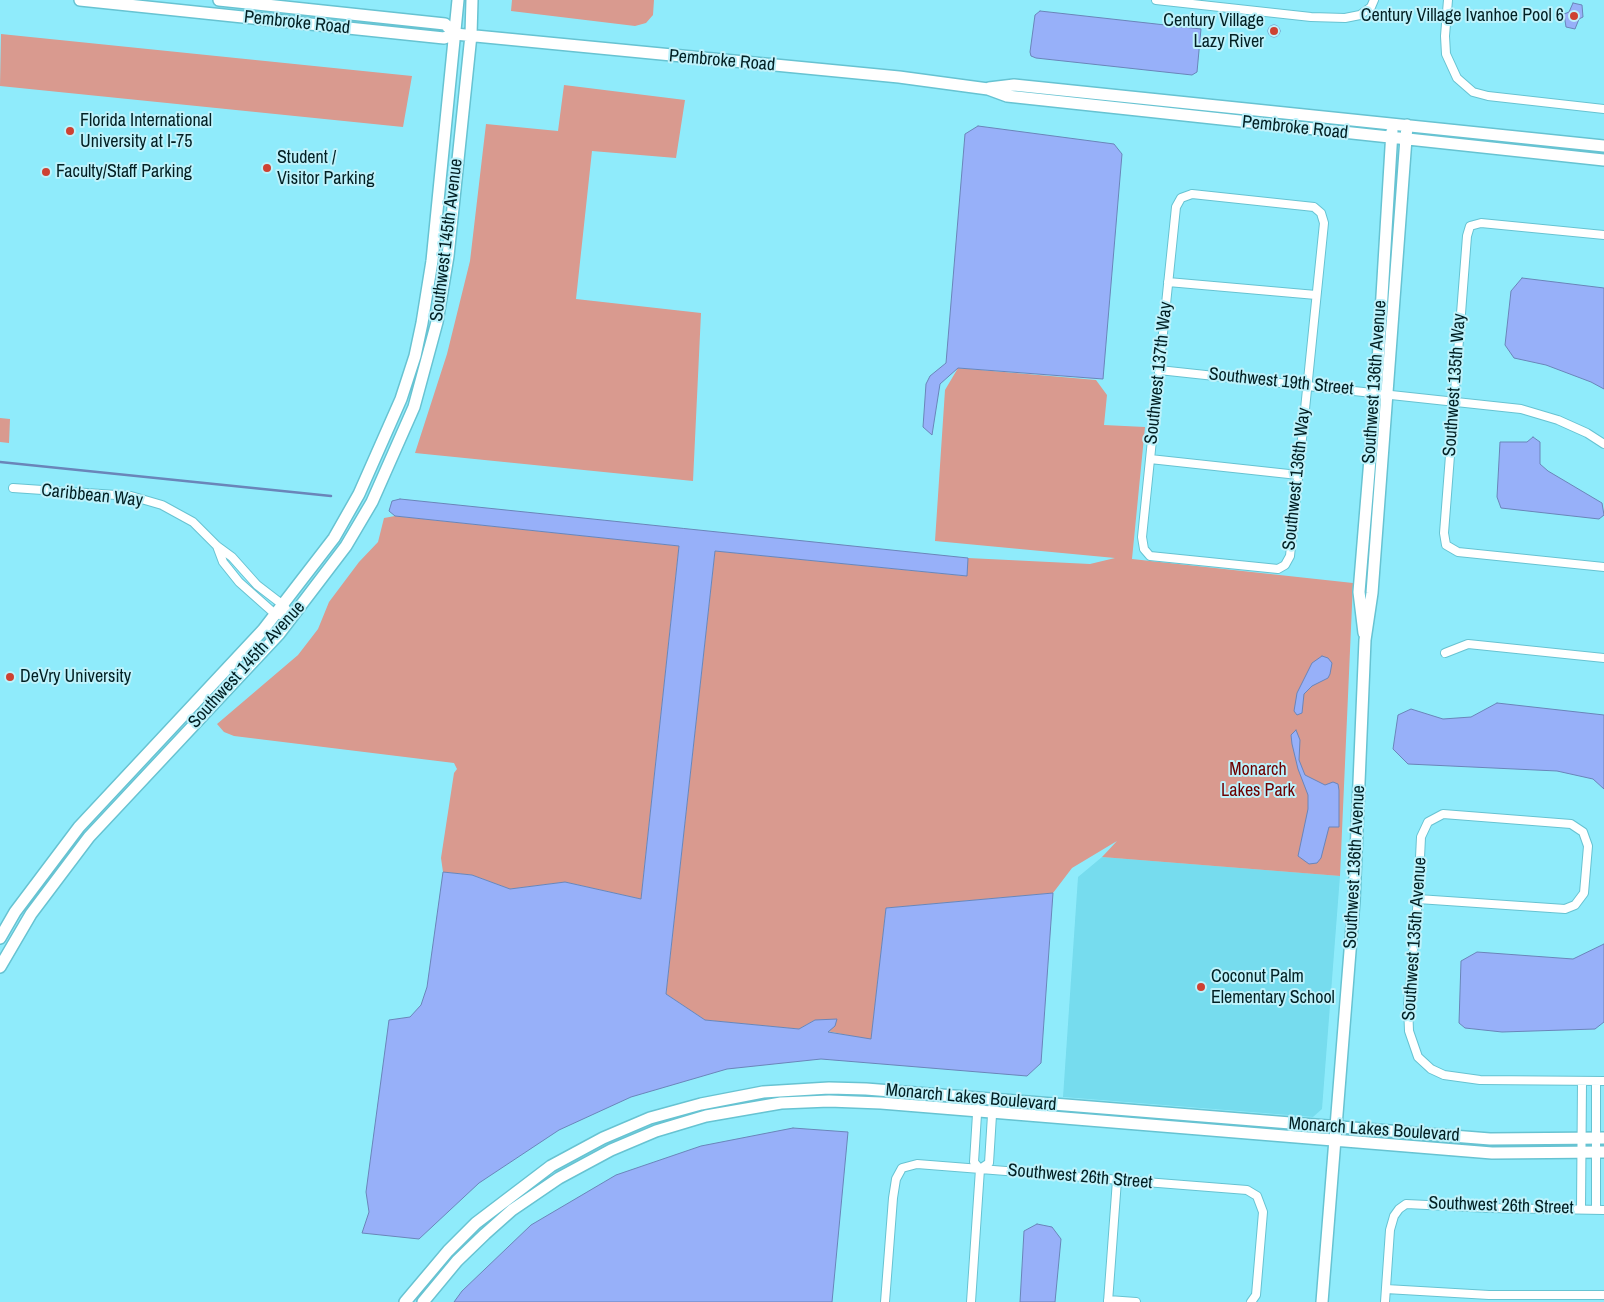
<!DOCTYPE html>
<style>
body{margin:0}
canvas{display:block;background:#8febfb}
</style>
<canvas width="1604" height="1302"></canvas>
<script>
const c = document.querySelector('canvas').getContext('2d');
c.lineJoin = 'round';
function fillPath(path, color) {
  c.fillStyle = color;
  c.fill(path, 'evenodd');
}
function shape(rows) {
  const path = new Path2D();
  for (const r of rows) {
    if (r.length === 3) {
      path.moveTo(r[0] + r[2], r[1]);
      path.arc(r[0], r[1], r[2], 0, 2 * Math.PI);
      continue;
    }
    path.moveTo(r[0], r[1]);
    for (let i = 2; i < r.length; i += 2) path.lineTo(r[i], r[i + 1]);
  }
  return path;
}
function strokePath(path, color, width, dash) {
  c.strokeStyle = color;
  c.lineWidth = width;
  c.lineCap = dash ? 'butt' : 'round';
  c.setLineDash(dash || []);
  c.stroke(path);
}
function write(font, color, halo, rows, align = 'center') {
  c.font = font + ' "Archivo Narrow",sans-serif';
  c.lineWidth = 4;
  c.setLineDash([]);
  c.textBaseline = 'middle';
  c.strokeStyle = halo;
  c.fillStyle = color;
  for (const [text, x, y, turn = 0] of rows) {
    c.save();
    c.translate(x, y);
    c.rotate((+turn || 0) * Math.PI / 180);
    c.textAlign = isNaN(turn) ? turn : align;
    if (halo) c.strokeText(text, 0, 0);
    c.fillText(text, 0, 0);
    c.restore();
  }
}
fillPath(shape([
 [1102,857,1340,876,1322,1109,1313,1117,1063,1097,1078,877]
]), '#76dcee');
fillPath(shape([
 [512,0,654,0,653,15,646,23,635,26,511,11],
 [1,34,412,76,403,127,0,86],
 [564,85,685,100,676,158,592,151,576,299,701,313,693,481,415,453,447,354,470,261,486,124,558,131],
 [958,368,1096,380,1107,395,1104,425,1145,427,1132,559,1353,583,1340,876,1102,857,1117,841,1072,868,1053,893,886,908,871,1040,827,1031,815,1020,799,1029,705,1020,666,994,715,551,966,576,968,558,1090,564,1115,558,935,541,945,390],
 [0,418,10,419,9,443,0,442],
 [395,516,679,546,641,899,565,882,510,889,472,875,443,872,441,858,454,773,457,769,454,763,234,736,224,732,217,724,298,655,318,629,329,602,359,562,378,542,384,518]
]), '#d99a8f');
const water = shape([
 [1573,3,1582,5,1583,17,1579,19,1575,29,1566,27,1564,14,1569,12,1573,3],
 [1040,11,1201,29,1197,72,1192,75,1036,58,1031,56,1030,52,1035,15,1040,11],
 [1274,31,6],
 [978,126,1114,144,1122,154,1103,379,958,368,940,384,932,435,923,427,926,384,930,376,946,363,965,134,978,126],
 [1522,278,1604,288,1604,389,1591,382,1546,365,1514,358,1505,345,1511,291,1522,278],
 [1533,437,1540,442,1540,464,1548,471,1602,503,1604,515,1599,519,1501,508,1497,497,1500,442,1527,442,1533,437],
 [400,499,968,558,967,576,715,551,666,994,705,1020,799,1029,815,1020,837,1019,835,1026,828,1032,871,1039,886,908,1053,893,1041,1063,1027,1076,821,1059,727,1069,631,1097,559,1130,479,1183,419,1239,362,1233,369,1212,366,1192,389,1020,410,1017,421,1005,427,987,443,872,472,875,510,889,565,882,641,899,679,546,395,516,389,511,392,501,400,499],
 [1322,656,1328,658,1332,663,1330,674,1328,678,1312,686,1304,694,1302,713,1297,715,1294,711,1297,693,1312,663,1322,656],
 [1497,703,1604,715,1604,789,1593,779,1557,771,1408,764,1393,749,1398,715,1411,709,1443,719,1471,717,1497,703],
 [1296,730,1300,740,1299,760,1305,775,1325,785,1333,782,1338,784,1339,790,1339,827,1329,827,1321,858,1317,863,1309,864,1298,856,1308,809,1308,795,1298,769,1292,744,1291,735,1296,730],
 [1604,944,1604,1022,1595,1029,1502,1032,1465,1028,1459,1023,1461,961,1477,952,1573,959,1604,944],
 [793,1128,848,1132,832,1302,454,1302,462,1291,531,1225,616,1175,701,1146,793,1128],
 [1037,1224,1052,1227,1061,1239,1055,1302,1020,1302,1024,1231,1037,1224]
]);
fillPath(water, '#97b0f9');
strokePath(water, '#6a85b9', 1);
strokePath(shape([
 [0,462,331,496]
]), '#6a85b9', 2.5);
const street = shape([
 [1156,0,1311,17,1345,18,1360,15,1371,7,1374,0],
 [1448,0,1445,36,1446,54,1457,78,1473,92,1488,96,1604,109],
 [1192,194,1314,207,1321,213,1324,223,1290,556,1285,565,1278,569,1150,556,1144,549,1142,537,1176,207,1181,198,1192,194],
 [1604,235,1481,223,1470,226,1467,236,1444,533,1446,545,1458,552,1604,567],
 [1168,282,1316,295],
 [1159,370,1521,409,1558,420,1587,433,1604,444],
 [1150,459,1298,475],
 [13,488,131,496,162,505,193,522,217,546,232,557,257,585,283,605,292,617],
 [217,546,223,562,239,582,275,614,292,617],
 [1445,653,1468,644,1604,658],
 [1418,899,1565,909,1575,905,1584,893,1588,846,1583,832,1571,824,1443,814,1428,822,1421,837,1418,899,1408,1005,1409,1031,1418,1057,1431,1069,1444,1075,1480,1080,1604,1081],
 [1596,1081,1596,1210],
 [980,1169,989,1163,993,1099],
 [1581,1209,1582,1082],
 [1386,1289,1489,1295,1604,1295],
 [1108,1300,1136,1302],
 [885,1302,893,1198,896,1179,902,1168,917,1164,1247,1190,1257,1196,1263,1212,1256,1295,1251,1302],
 [971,1302,980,1169,974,1162,978,1098],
 [1108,1302,1117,1180],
 [1385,1302,1390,1230,1394,1216,1399,1209,1406,1204,1490,1208,1604,1210]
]);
const secondary = shape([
 [80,0,444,38,455,34,899,77,988,89,1007,96,1604,160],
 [219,0,445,24,455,34],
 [989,88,1014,85,1604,146],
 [1364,633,1359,592,1378,362,1392,131],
 [0,938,15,912,79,827,263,630,334,538,359,494,401,399,415,356,422,323,432,261,458,0],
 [0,967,31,914,89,837,279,634,346,546,372,502,414,407,437,322,448,256,471,35,472,0],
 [405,1302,448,1251,476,1223,551,1166,603,1138,650,1118,701,1104,763,1092,829,1088,866,1089,1490,1139,1604,1138],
 [423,1302,457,1261,485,1234,512,1210,559,1178,611,1150,656,1131,706,1116,781,1103,829,1101,881,1103,1492,1153,1604,1152],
 [1322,1302,1354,901,1365,640,1372,593,1407,125]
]);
strokePath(street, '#67c3d2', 10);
strokePath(secondary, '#67c3d2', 14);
strokePath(street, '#fff', 8);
strokePath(secondary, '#fff', 11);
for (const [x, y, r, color] of [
 [1574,16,5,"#ce4132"],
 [1274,31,5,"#ce4132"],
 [70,131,5,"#ce4132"],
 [267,168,5,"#ce4132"],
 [46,172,5,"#ce4132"],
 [10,677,5,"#ce4132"],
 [1201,987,5,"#ce4132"]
]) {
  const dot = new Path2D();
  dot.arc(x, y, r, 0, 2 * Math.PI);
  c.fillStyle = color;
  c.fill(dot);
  strokePath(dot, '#bef2fb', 2);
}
write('18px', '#022024', '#bef2fb', [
 ["Century Village Ivanhoe Pool 6",1564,16,"right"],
 ["Century Village",1264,21,"right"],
 ["Lazy River",1264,42,"right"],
 ["Florida International",80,121],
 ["University at I-75",80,142],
 ["Student /",277,158],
 ["Visitor Parking",277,179],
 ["Faculty/Staff Parking",56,172],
 ["DeVry University",20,677],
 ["Coconut Palm",1211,977],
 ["Elementary School",1211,998]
], 'left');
write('18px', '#022024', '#bef2fb', [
 ["Pembroke Road",297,23,6],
 ["Pembroke Road",722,61,5],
 ["Pembroke Road",1295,128,6],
 ["Southwest 145th Avenue",447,240,-83],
 ["Southwest 137th Way",1159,373,-84],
 ["Southwest 19th Street",1281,382,6],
 ["Southwest 136th Avenue",1375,382,-86],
 ["Southwest 135th Way",1455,385,-86],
 ["Southwest 136th Way",1297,479,-84],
 ["Caribbean Way",92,496,6],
 ["Southwest 145th Avenue",247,665,-48],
 ["Southwest 136th Avenue",1355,867,-87],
 ["Southwest 135th Avenue",1415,939,-86],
 ["Monarch Lakes Boulevard",971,1098,5],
 ["Monarch Lakes Boulevard",1374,1130,4],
 ["Southwest 26th Street",1080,1177,5],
 ["Southwest 26th Street",1501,1206,2]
]);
write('18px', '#6d0000', '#bef2fb', [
 ["Monarch",1258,770],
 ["Lakes Park",1258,791]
]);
</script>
